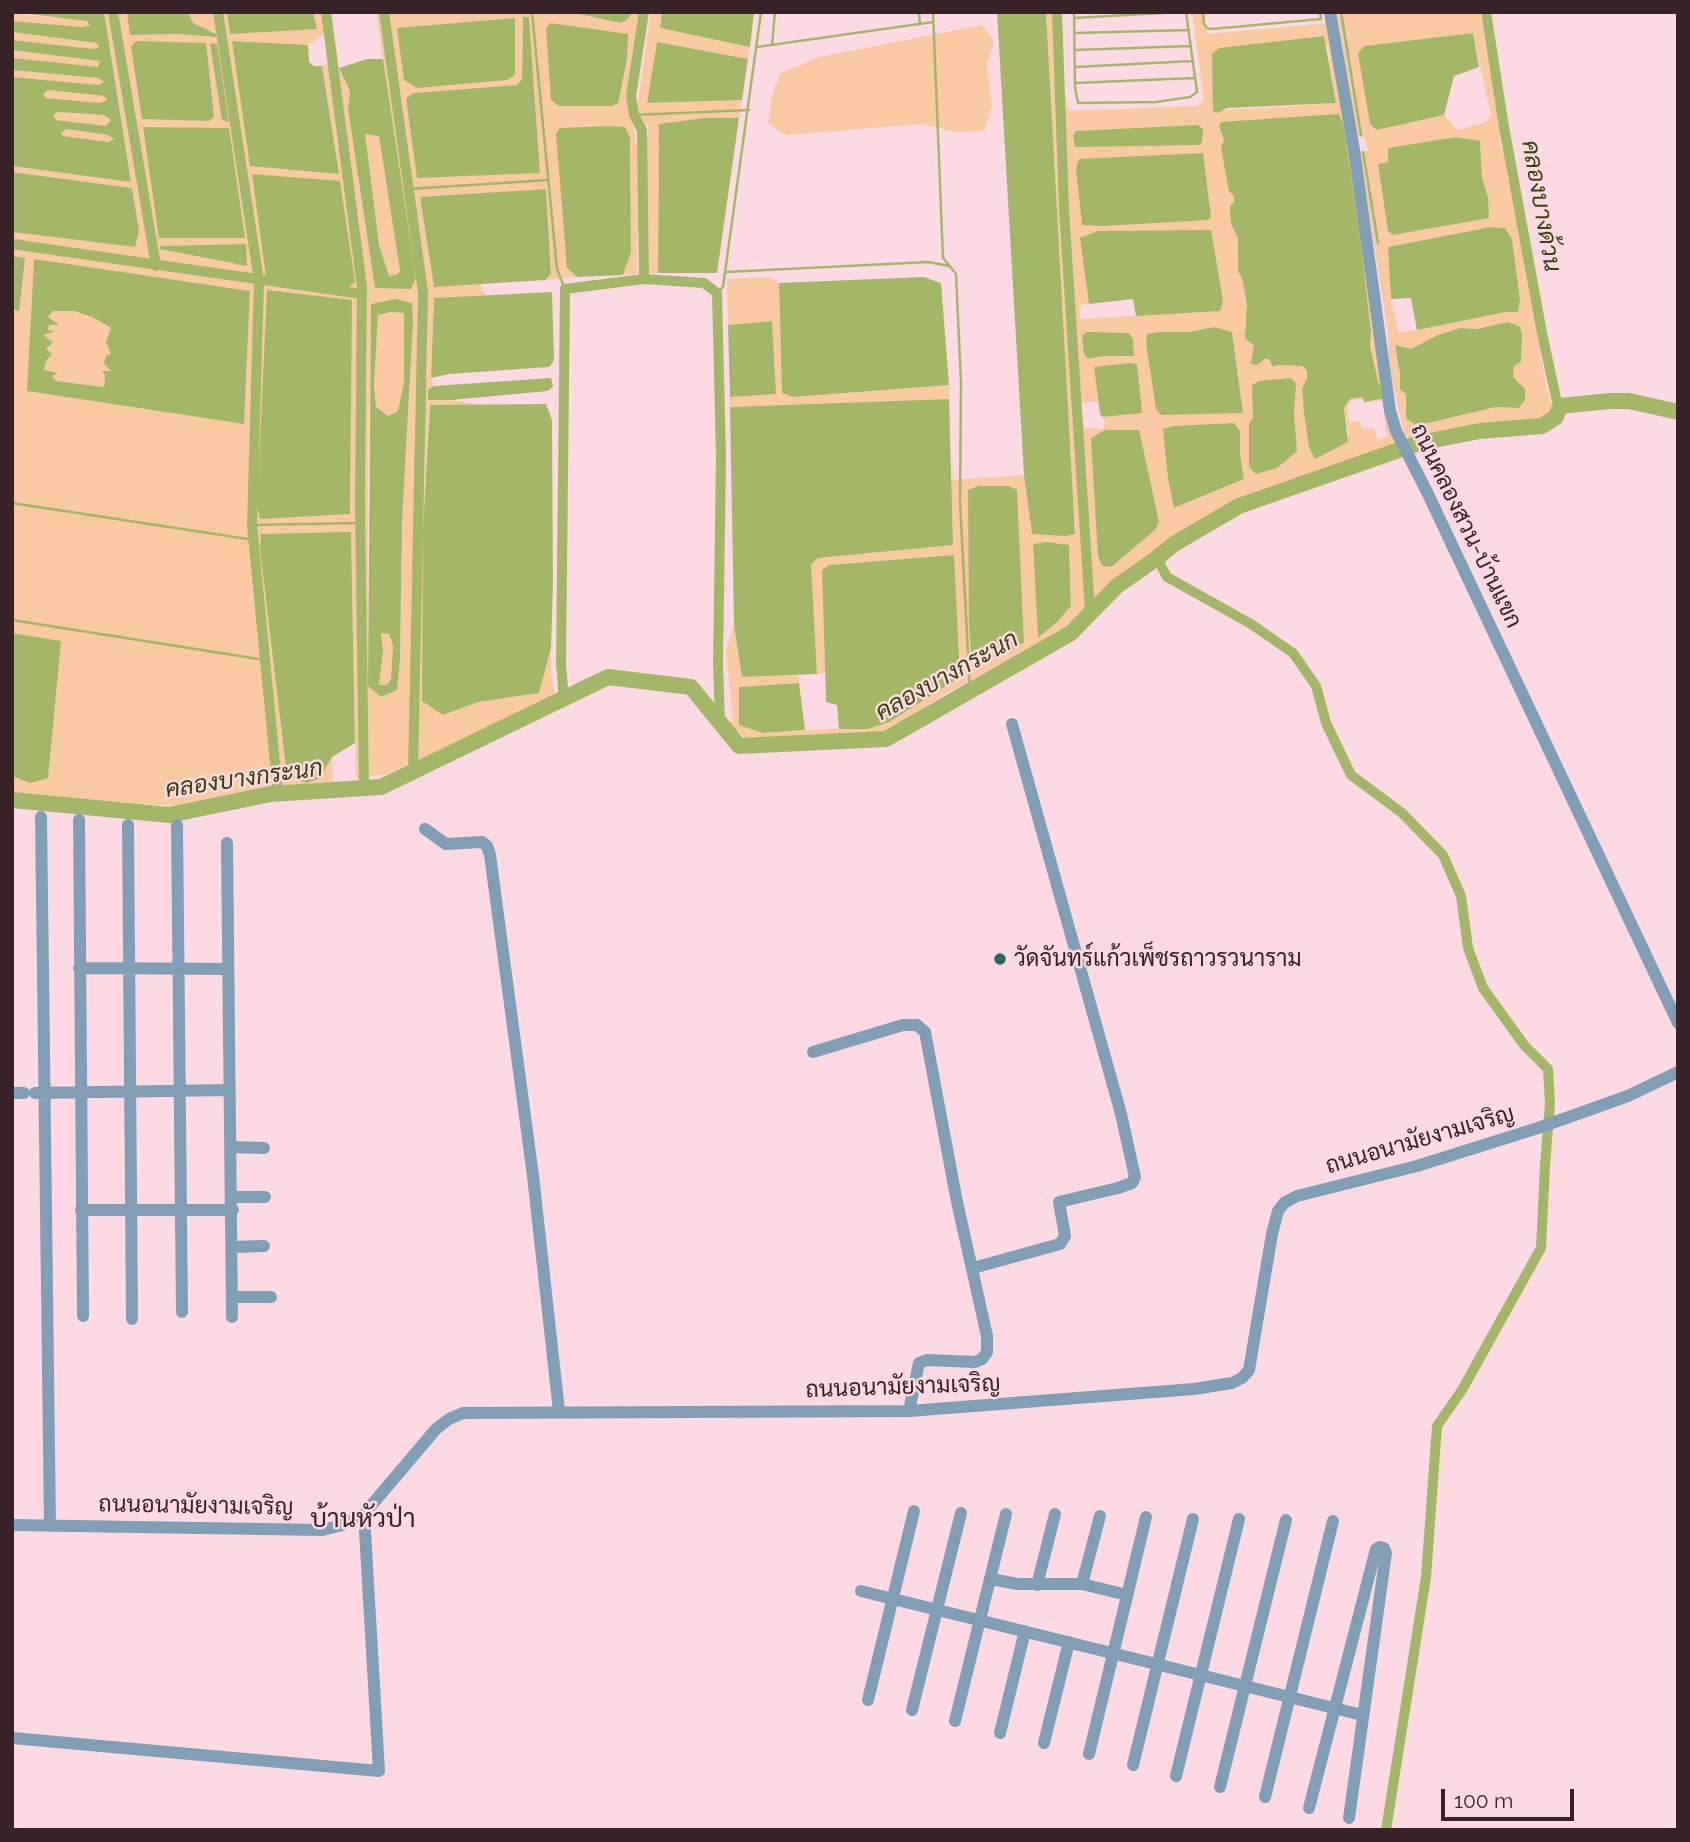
<!DOCTYPE html>
<meta charset="utf-8">
<style>
body{margin:0}
#map{position:relative;width:1690px;height:1842px;overflow:hidden;background:#fdd9e3;font-family:Raleway,sans-serif}
canvas{display:block}
.frame{position:absolute;inset:0;border:14px solid #382228;pointer-events:none}
.scale{position:absolute;left:1441px;top:1789px;width:133px;height:32px;box-sizing:border-box;border:4px solid #382228;border-top:0;padding-left:9px;font-size:21px;line-height:24px;white-space:nowrap;color:#382228;-webkit-text-stroke:5px #fdd9e3;paint-order:stroke}
</style>
<div id="map">
<canvas width="1690" height="1842"></canvas>
<div class="frame"></div>
<div class="scale">100 m</div>
</div>
<script>
const c = document.querySelector('canvas').getContext('2d');
c.lineJoin = 'round';
function fillPath(path, color) {
  c.fillStyle = color;
  c.fill(path, 'evenodd');
}
function shape(rows) {
  const path = new Path2D();
  for (const r of rows) {
    path.moveTo(r[0], r[1]);
    for (let i = 2; i < r.length; i += 2) path.lineTo(r[i], r[i + 1]);
  }
  return path;
}
function strokePath(path, color, width, dash) {
  c.strokeStyle = color;
  c.lineWidth = width;
  c.lineCap = dash ? 'butt' : 'round';
  c.setLineDash(dash || []);
  c.stroke(path);
}
function write(font, color, halo, rows, align = 'center') {
  c.font = font + ' Raleway,Sarabun,sans-serif';
  c.lineWidth = 5;
  c.setLineDash([]);
  c.textBaseline = 'middle';
  c.strokeStyle = halo;
  c.fillStyle = color;
  for (const [text, x, y, turn = 0] of rows) {
    c.save();
    c.translate(x, y);
    c.rotate((+turn || 0) * Math.PI / 180);
    c.textAlign = isNaN(turn) ? turn : align;
    if (halo) c.strokeText(text, 0, 0);
    c.fillText(text, 0, 0);
    c.restore();
  }
}
fillPath(shape([
 [104,12,127,12,130,35,179,34,216,37,216,34,192,23,188,12,227,12,230,33,317,29,313,12,331,12,339,68,350,91,348,109,375,288,416,277,376,12,570,12,619,23,627,20,633,12,641,12,629,82,628,103,639,155,637,274,623,275,631,252,630,137,624,127,567,268,577,277,545,280,551,274,546,189,420,198,434,286,480,284,486,296,434,298,431,377,434,386,428,391,429,399,451,400,485,406,430,405,429,409,423,529,443,715,478,702,539,693,551,648,551,673,555,696,387,774,356,778,351,533,262,534,260,549,332,757,333,786,271,790,171,806,12,794,12,776,30,783,61,641,12,633,12,309,18,311,24,258,12,256,12,232,135,247,132,188,12,172,12,166,131,181],
 [523,17,529,17,540,173,414,93,517,85,522,79],
 [323,35,326,38,329,63,322,66,338,174,232,41,308,45],
 [252,175,346,288,267,277],
 [246,244,246,266,161,249,160,246],
 [34,260,250,291,244,424,27,391],
 [396,299,412,303,413,322,402,521,400,660,396,690,368,686,368,478,371,304],
 [651,12,662,12,660,28,750,47,748,59,657,42,647,103,742,100,739,118,704,118,659,124,658,273,648,273,645,180,648,127,647,124,639,120,636,115],
 [1046,12,1062,12,1063,86,1069,111,1197,106,1204,100,1192,12,1203,12,1207,34,1329,23,1346,118,1386,400,1364,403,1362,399,1352,400,1347,407,1349,422,1360,421,1362,429,1374,428,1378,440,1387,436,1384,416,1389,415,1397,444,1326,471,1264,488,1211,514,1168,539,1151,558,1128,572,1101,595,1075,624,1068,623,1058,634,945,694,883,734,747,740,727,721,733,722,726,649,734,625,742,677,798,675,799,683,740,687,763,733,825,729,868,729,889,721,960,677,953,555,829,565,822,570,825,673,817,674,811,564,818,558,953,545,949,480,1024,475,1032,534,1075,534],
 [1328,47,1336,103,1214,111,1212,54],
 [1224,139,1371,331,1370,346,1378,381,1385,398,1364,401,1363,397,1350,399,1344,408,1349,435,1315,458,1309,446,1302,388,1307,378,1307,371,1303,366,1277,365,1273,367,1269,359,1261,361,1245,327,1248,316,1247,304,1242,278,1238,271,1238,238,1231,224,1234,196,1221,149],
 [1203,153,1083,225,1076,169,1079,160],
 [1080,238,1219,311,1080,319,1079,305,1089,304],
 [1214,327,1232,332,1243,412,1156,409,1146,344,1147,334,1159,332,1189,332],
 [1087,332,1129,333,1133,339,1134,355,1103,356,1088,359],
 [1129,363,1137,364,1141,413,1103,417,1105,429,1084,428,1081,403,1100,401,1094,367],
 [1234,424,1240,431,1240,454,1244,479,1174,508,1168,479,1164,429],
 [1017,491,1024,641,1013,650,975,663],
 [1046,542,1069,546,1071,606,1038,638,1033,544],
 [1337,12,1480,12,1499,117,1501,147,1506,154,1507,177,1517,208,1546,386,1553,407,1549,417,1540,424,1472,429,1410,440,1404,433,1390,371,1387,326,1359,151,1368,151,1365,138,1358,137,1356,134],
 [1473,33,1491,115,1486,122,1457,130,1444,115,1377,130,1358,52,1365,46],
 [1456,137,1480,141,1482,178,1488,197,1378,164,1388,162,1389,148],
 [1491,227,1505,228,1512,239,1520,299,1518,312,1506,312,1399,333,1391,299,1388,247],
 [1507,322,1522,333,1521,362,1514,366,1513,377,1525,389,1519,408,1496,407,1428,423,1405,406,1406,394,1400,390,1400,374,1395,345,1411,349,1460,328,1477,329],
 [12,14,87,20,90,25,83,27,12,21],
 [982,25,994,41,987,64,992,106,984,131,955,132,922,124,786,135,768,123,772,95,781,73,819,57],
 [12,32,97,43,99,47,93,49,12,40],
 [12,50,79,57,101,60,99,67,58,64,12,58],
 [12,70,98,78,104,82,99,85,12,77],
 [48,90,104,96,107,100,100,103,46,98,43,94],
 [58,112,104,115,111,120,107,126,56,120,53,115],
 [65,129,108,135,114,139,109,142,63,136,60,133],
 [364,134,379,135,400,271,398,274,389,277,379,245],
 [771,277,779,283,782,393,793,397,949,385,949,399,730,407,730,397,775,394,772,321,728,325,727,279],
 [53,311,74,311,92,317,111,329,112,372,105,375,104,387,56,381,52,376,57,373,44,370,46,350,42,335,48,330,49,325,58,325,48,317],
 [391,312,404,313,404,383,398,411,388,416,376,407,374,386,378,315],
 [381,633,389,634,393,645,391,679,387,685,379,685,383,651]
]), '#f9c9a2');
fillPath(shape([
 [12,12,104,12,131,182,12,166,12,77,99,85,104,82,98,78,12,70,12,58,98,67,100,61,12,50,12,40,93,49,99,47,97,43,12,32,12,21,83,27,90,25,87,21],
 [48,90,104,96,107,100,100,103,46,98,43,94],
 [58,112,104,115,111,120,106,126,56,120,53,115],
 [66,129,108,135,114,139,109,142,63,136,61,133],
 [127,12,188,12,193,23,216,34,216,37,179,34,130,35],
 [227,12,313,12,317,29,230,34],
 [570,12,633,12,627,20,620,23],
 [662,12,754,12,750,47,660,28],
 [997,12,1046,12,1075,534,1066,536,1032,534,1024,475],
 [523,17,529,17,540,173,417,178,406,98,414,93,517,85,522,79],
 [515,18,515,75,507,80,417,88,404,80,397,28],
 [550,23,628,34,627,59,618,103,612,106,559,106,551,100,546,29],
 [1473,33,1479,67,1454,76,1444,115,1377,130,1370,124,1358,53,1364,46],
 [1324,36,1336,103,1227,108,1218,113,1213,111,1212,54,1219,48],
 [137,41,206,43,214,117,209,121,142,119,131,46],
 [232,41,308,45,309,62,314,66,322,66,339,174,250,166],
 [657,42,748,59,742,100,647,103],
 [210,43,217,44,229,122,222,120],
 [367,59,383,59,416,277,411,289,375,288,348,109,350,91,339,68],
 [365,134,379,136,400,271,398,274,389,276,379,245],
 [1339,114,1344,127,1360,238,1371,331,1370,346,1378,381,1385,398,1364,402,1363,397,1350,399,1344,408,1348,442,1315,459,1309,447,1304,412,1302,388,1307,378,1307,371,1303,366,1277,365,1273,367,1269,359,1265,359,1257,365,1251,364,1254,345,1245,339,1247,304,1242,278,1238,271,1238,238,1231,224,1230,206,1234,202,1234,196,1229,191,1221,148,1224,139,1219,126,1221,122],
 [704,118,739,118,717,273,658,273,659,124],
 [1198,125,1203,129,1202,142,1199,145,1075,147,1073,136,1076,131],
 [609,126,625,127,630,137,631,252,623,275,577,277,567,268,556,134,560,128],
 [143,127,229,128,245,238,159,238],
 [1456,137,1480,141,1482,178,1488,197,1489,218,1393,235,1388,231,1378,164,1388,162,1388,148],
 [1203,153,1211,217,1208,220,1102,226,1082,225,1076,169,1079,159],
 [12,172,132,188,139,231,135,247,12,232],
 [252,174,340,181,355,282,346,289,266,277],
 [546,189,551,274,545,280,434,287,420,197],
 [1491,227,1505,228,1512,239,1520,300,1518,312,1506,312,1417,330,1411,298,1391,299,1388,247],
 [1211,230,1223,301,1220,311,1136,316,1133,299,1089,304,1080,238,1098,231],
 [246,244,247,266,160,249,160,246],
 [12,256,25,258,19,311,12,309],
 [34,259,250,291,244,424,27,391],
 [53,311,74,311,92,317,111,328,106,342,111,354,106,356,104,363,111,371,102,371,105,375,104,387,56,381,52,376,58,373,44,370,46,361,52,354,46,349,53,342,43,335,55,331,48,330,49,325,59,325,48,317],
 [924,277,941,283,949,385,793,397,782,393,779,283],
 [267,290,352,300,350,514,260,519,257,506],
 [552,292,554,360,549,367,449,374,431,378,434,298],
 [396,299,412,303,413,322,402,521,400,660,397,690,381,697,368,686,371,304],
 [391,312,404,313,404,382,398,411,388,416,376,407,374,386,378,315],
 [381,633,389,634,393,645,391,679,387,685,379,685,383,651],
 [772,321,776,394,730,397,728,325],
 [1507,322,1519,326,1522,333,1521,362,1514,366,1513,377,1525,389,1525,400,1519,408,1496,407,1428,423,1415,424,1406,419,1406,394,1400,390,1400,374,1395,345,1411,349,1438,335,1460,328,1477,329],
 [1214,327,1232,332,1243,413,1161,415,1156,409,1146,344,1147,334,1159,332,1189,332],
 [1087,332,1129,333,1133,339,1134,356,1103,356,1088,359,1084,354,1082,336],
 [1129,363,1137,364,1142,413,1103,417,1100,414,1094,367],
 [551,378,553,386,548,391,451,400,428,400,428,390,434,386],
 [1291,378,1296,384,1294,414,1297,451,1277,468,1256,474,1249,467,1249,424,1253,417,1252,385,1259,381],
 [949,399,953,545,818,558,811,564,817,674,742,677,734,625,730,407],
 [546,404,552,420,553,584,551,648,539,693,478,702,443,715,422,701,423,529,430,405],
 [1234,423,1240,431,1240,454,1244,479,1174,508,1168,479,1163,429,1174,426],
 [1105,430,1139,430,1159,522,1155,530,1111,567,1102,566,1098,556,1091,438],
 [978,486,1009,486,1017,490,1024,642,1013,650,975,664,971,651,969,625,968,490],
 [351,532,355,743,332,757,320,778,307,783,287,776,260,549,261,534],
 [1046,542,1069,545,1071,606,1057,622,1038,638,1033,544],
 [954,555,960,677,889,722,868,729,839,729,837,705,826,702,822,570,829,565],
 [12,633,61,641,48,778,30,783,12,776],
 [799,683,805,730,763,733,739,725,739,687]
]), '#a4b769');
strokePath(shape([
 [532,12,557,269,565,289],
 [919,12,920,23],
 [933,12,943,258,956,274,961,383,960,503,970,690],
 [1074,12,1075,88,1078,103,1156,102,1190,97,1197,92,1186,12],
 [1203,12,1204,24,1207,28,1212,29,1321,19,1320,12],
 [1341,12,1361,135],
 [1074,18,1180,12],
 [1075,33,1189,30],
 [772,45,775,12],
 [757,47,933,22],
 [1075,50,1190,46],
 [1075,67,1193,61],
 [1075,83,1194,78],
 [634,115,749,110],
 [1363,152,1378,243],
 [409,189,548,180],
 [726,272,928,262,949,266],
 [717,293,723,287,761,12],
 [12,503,254,540],
 [252,525,360,523],
 [12,620,265,660]
]), '#a4b769', 2.5);
strokePath(shape([
 [113,12,156,266],
 [218,12,259,281,252,525,278,794],
 [326,12,362,287,360,503,364,788],
 [384,12,423,292,413,771],
 [1057,12,1064,209,1090,612],
 [1486,12,1504,127,1542,333,1556,398,1560,406],
 [12,244,362,294],
 [644,279,704,283,717,293,721,457,718,663,720,723],
 [1157,558,1167,577,1251,624,1293,653,1316,686,1326,723,1351,775,1402,813,1443,855,1461,896,1468,948,1483,988,1524,1045,1548,1069,1550,1104,1545,1165,1541,1248,1462,1390,1437,1426,1426,1577,1386,1830],
 [564,698,561,665,565,289,644,279,642,130,634,115,631,96,644,12]
]), '#a4b769', 10);
strokePath(shape([
 [12,800,169,815,271,794,381,787,608,677,691,687,739,746,886,739,1071,633,1117,586,1157,558,1174,544,1239,506,1419,443,1480,431,1542,426,1556,417,1560,406,1610,401,1629,401,1678,412]
]), '#a4b769', 16);
strokePath(shape([
 [1330,12,1354,150,1390,411,1396,431,1427,492,1678,1023],
 [41,817,50,1526],
 [79,820,83,1316],
 [128,825,132,1319],
 [177,825,182,1312],
 [425,829,446,844,482,842,487,846,490,855,533,1176,559,1411],
 [227,843,232,1317],
 [79,968,228,969],
 [813,1052,903,1025,917,1025,925,1032,957,1202,987,1336,987,1352,982,1359,975,1362,927,1360,919,1363,909,1411],
 [12,1093,24,1093],
 [35,1093,229,1090],
 [232,1147,264,1148],
 [232,1197,265,1197],
 [81,1210,233,1210],
 [233,1247,264,1246],
 [973,1268,1060,1244,1065,1236,1059,1202,1118,1188,1132,1183,1135,1177,1121,1114,1012,724],
 [233,1297,271,1297],
 [12,1525,323,1530,342,1525,364,1514,436,1429,449,1419,463,1413,909,1411,1194,1389,1232,1383,1242,1378,1249,1370,1272,1234,1278,1211,1284,1203,1297,1196,1417,1166,1538,1128,1628,1096,1678,1072],
 [991,1579,1018,1584,1082,1584,1127,1595],
 [1082,1584,1100,1516],
 [1037,1585,1055,1514],
 [861,1591,1362,1715],
 [868,1700,914,1511],
 [912,1710,961,1513],
 [955,1721,1006,1514],
 [1000,1733,1025,1631],
 [12,1738,379,1771,364,1514],
 [1044,1743,1069,1642],
 [1089,1754,1146,1517],
 [1133,1765,1193,1519],
 [1176,1776,1239,1519],
 [1220,1787,1286,1520],
 [1265,1797,1333,1521],
 [1309,1808,1376,1549,1380,1547,1384,1548,1386,1553,1349,1818]
]), '#809eb5', 12);
for (const [x, y, r, color] of [
 [1000,959,7,"#256b60"]
]) {
  const dot = new Path2D();
  dot.arc(x, y, r, 0, 2 * Math.PI);
  c.fillStyle = color;
  c.fill(dot);
  strokePath(dot, '#fdd9e3', 2.5);
}
write('23px', '#382228', '#fdd9e3', [
 ["ถนนคลองสวน-บ้านแขก",1466,526,64],
 ["ถนนอนามัยงามเจริญ",1420,1140,-16],
 ["ถนนอนามัยงามเจริญ",903,1387,-2],
 ["ถนนอนามัยงามเจริญ",196,1506,1]
]);
write('23px', '#382228', '#fdd9e3', [
 ["วัดจันทร์แก้วเพ็ชรถาวรวนาราม",1014,959]
], 'left');
write('italic 24px', '#384407', '#fdd9e3', [
 ["คลองบางด้วน",1541,206,80],
 ["คลองบางกระนก",947,676,-29],
 ["คลองบางกระนก",244,779,-8]
]);
write('26px', '#382228', '#fdd9e3', [
 ["บ้านหัวป่า",363,1519]
]);
</script>
